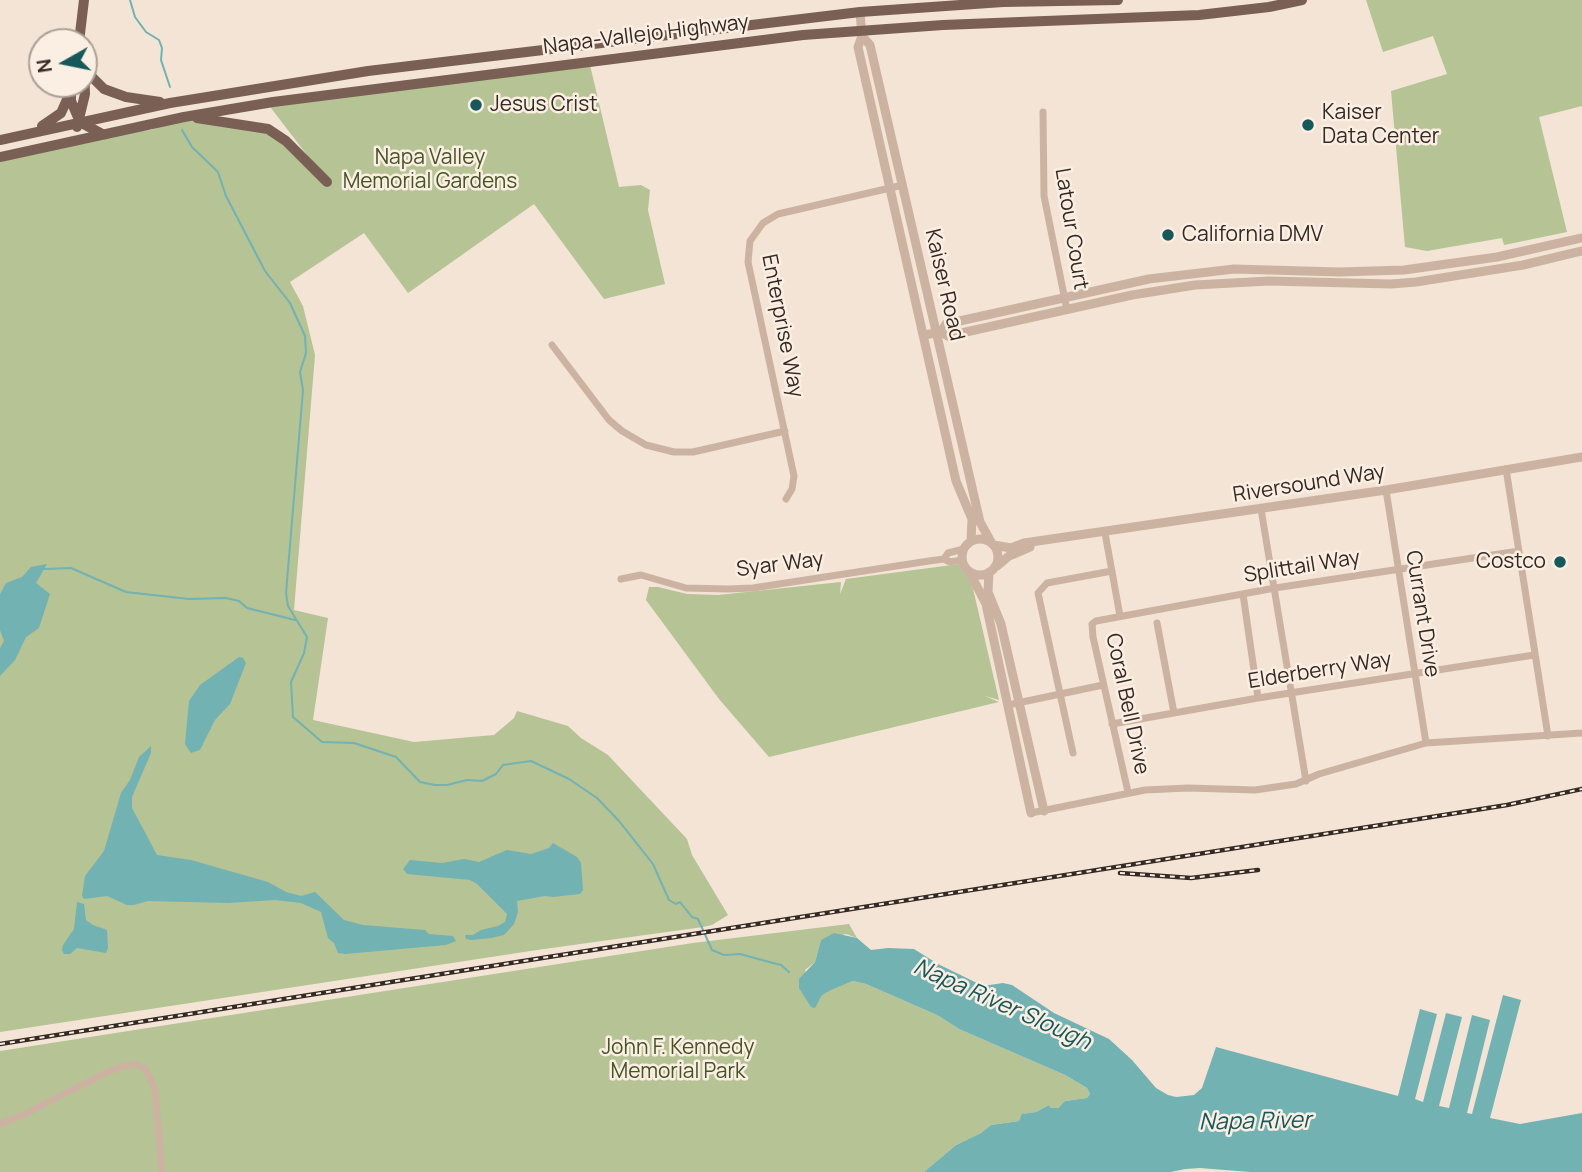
<!DOCTYPE html>
<style>
body{margin:0}
#map{position:relative;width:1582px;height:1172px;overflow:hidden;background:#f3e4d6;font-family:Manrope,sans-serif}
canvas{display:block}
.north{position:absolute;left:28px;top:28px;width:70px;height:70px;box-sizing:border-box;background:#fbeee2;border:2px solid #ac9f96;border-radius:50%;rotate:261deg;font-size:19px;font-weight:700;line-height:28px;text-align:center;color:#352924}
.north::after{content:'';display:block;margin:auto;width:24px;height:32px;background:#17585a;clip-path:polygon(50% 0,100% 100%,50% 72%,0 100%)}
</style>
<div id="map">
<canvas width="1582" height="1172"></canvas>
<div class="north">N</div>
</div>
<script>
const c = document.querySelector('canvas').getContext('2d');
c.lineJoin = 'round';
function fillPath(path, color) {
  c.fillStyle = color;
  c.fill(path, 'evenodd');
}
function shape(rows) {
  const path = new Path2D();
  for (const r of rows) {
    if (r.length === 3) {
      path.moveTo(r[0] + r[2], r[1]);
      path.arc(r[0], r[1], r[2], 0, 2 * Math.PI);
      continue;
    }
    path.moveTo(r[0], r[1]);
    for (let i = 2; i < r.length; i += 2) path.lineTo(r[i], r[i + 1]);
  }
  return path;
}
function strokePath(path, color, width, dash) {
  c.strokeStyle = color;
  c.lineWidth = width;
  c.lineCap = dash ? 'butt' : 'round';
  c.setLineDash(dash || []);
  c.stroke(path);
}
function write(font, color, halo, rows, align = 'center') {
  c.font = font + ' Manrope,sans-serif';
  c.lineWidth = 5;
  c.setLineDash([]);
  c.textBaseline = 'middle';
  c.strokeStyle = halo;
  c.fillStyle = color;
  for (const [text, x, y, turn = 0] of rows) {
    c.save();
    c.translate(x, y);
    c.rotate((+turn || 0) * Math.PI / 180);
    c.textAlign = isNaN(turn) ? turn : align;
    if (halo) c.strokeText(text, 0, 0);
    c.fillText(text, 0, 0);
    c.restore();
  }
}
fillPath(shape([
 [1366,0,1582,0,1582,106,1539,117,1567,232,1504,245,1502,238,1427,251,1405,247,1391,91,1447,74,1433,36,1383,52],
 [589,61,619,187,641,185,650,190,648,210,665,284,604,299,534,204,408,293,364,233,290,282,303,306,315,355,294,610,328,618,313,720,414,742,494,735,514,718,517,711,568,726,581,738,608,755,687,839,692,855,728,915,712,925,703,927,537,950,0,1032,0,157,102,134,151,130,184,117,268,129,323,176,268,104],
 [967,563,999,700,985,696,999,702,769,757,719,699,646,600,649,587,658,587,687,594,718,595,841,582,840,594,846,579],
 [849,924,857,938,846,934,821,940,815,962,805,970,815,1004,822,994,830,990,853,981,866,984,937,1015,959,1029,1065,1075,1087,1088,1090,1094,1087,1098,1065,1101,1058,1108,1051,1108,1049,1105,1036,1112,1023,1114,1019,1121,991,1125,981,1133,956,1145,924,1172,0,1172,0,1051,693,943]
]), '#b5c395');
fillPath(shape([
 [47,564,36,583,50,594,39,628,26,637,15,660,0,676,0,648,4,641,0,630,0,594,6,583,22,577,31,567],
 [239,657,243,658,246,663,230,704,215,720,200,750,191,753,185,744,189,701,200,685],
 [151,746,151,753,132,797,132,808,157,855,191,860,268,882,286,892,301,896,315,892,344,920,363,925,425,930,429,934,453,936,456,941,446,945,345,954,338,953,334,943,328,938,321,912,301,903,275,900,228,903,148,901,134,905,127,905,107,896,84,899,82,896,85,876,104,851,121,793,130,780,139,757],
 [553,843,577,857,581,863,583,890,580,894,553,897,545,896,517,901,518,912,514,924,504,935,491,938,472,940,466,939,465,935,473,935,481,930,498,926,505,922,507,914,477,884,470,880,407,874,403,869,410,860,442,863,464,859,479,862,507,850,531,854,549,848],
 [77,902,84,904,86,920,93,925,107,930,108,948,106,953,77,948,70,954,64,954,62,950,63,945,74,929],
 [834,933,857,938,871,950,888,948,914,949,938,964,983,986,1003,983,1012,985,1054,1013,1109,1039,1132,1060,1156,1088,1168,1095,1176,1097,1194,1095,1202,1088,1216,1047,1398,1096,1420,1009,1437,1014,1415,1099,1423,1102,1446,1013,1462,1017,1439,1106,1449,1108,1472,1015,1490,1020,1467,1113,1472,1114,1503,995,1521,1000,1490,1118,1520,1124,1582,1113,1582,1172,1250,1172,1200,1168,1185,1169,1171,1172,924,1172,956,1145,981,1133,991,1125,1019,1121,1022,1114,1036,1112,1049,1105,1051,1108,1058,1108,1065,1101,1087,1098,1090,1094,1087,1088,1065,1075,959,1029,937,1015,866,984,853,981,831,990,822,995,815,1008,811,1007,799,988,799,979,815,962,821,940]
]), '#72b2b2');
strokePath(shape([
 [130,0,135,17,146,32,159,40,162,48,161,60,170,87],
 [182,130,192,147,218,172,226,196,265,271,290,303,305,336,306,353,300,372,303,390,286,593,288,606,307,637,304,653,291,682,293,717,322,742,354,743,396,757,420,782,435,785,447,785,467,780,482,781,496,774,503,765,531,761,569,779,597,798,619,821,653,864,669,900,676,904,680,902,692,917,698,919,712,950,724,955,740,954,773,963,781,965,789,972],
 [44,569,71,568,126,592,189,599,226,598,239,601,247,608,295,620]
]), '#72b2b2', 2);
strokePath(shape([
 [1043,112,1044,196,1067,310],
 [552,345,609,420,622,431,646,445,674,452,693,452,785,431],
 [1506,469,1548,736],
 [1386,490,1426,743],
 [786,499,792,489,794,476,748,262,750,241,763,223,778,214,903,185],
 [1261,509,1306,781],
 [1105,533,1120,616],
 [944,559,948,553,964,549],
 [621,579,641,575,686,588,728,589,753,588,929,561,944,559,950,562,962,560],
 [1243,594,1258,698],
 [1157,623,1174,713],
 [1008,705,1103,685],
 [1112,724,1258,698,1534,655],
 [1073,753,1038,593,1047,583,1112,571],
 [1128,792,1093,637,1092,624,1096,621,1275,588,1519,551],
 [1031,813,1145,790,1188,788,1255,790,1296,784,1319,774,1426,743,1582,733],
 [0,1124,25,1114,103,1074,123,1066,135,1064,145,1068,155,1089,162,1172]
]), '#ccb3a1', 7);
strokePath(shape([
 [860,12,862,36,858,47,956,481,972,519,971,541],
 [862,36,870,45,980,522,991,542],
 [941,332,946,324,1149,279,1234,269,1339,272,1404,270,1497,257,1582,238],
 [924,335,941,332,948,336,1132,295,1195,285,1269,281,1391,284,1416,282,1523,265,1582,251],
 [980,557,18],
 [994,545,1011,548,1024,543,1386,490,1582,457],
 [997,566,1009,556,1030,547],
 [969,571,986,604,1031,813],
 [989,572,988,592,1001,624,1044,811]
]), '#ccb3a1', 9);
strokePath(shape([
 [79,42,84,0],
 [84,59,90,75,104,89,126,97,160,102],
 [71,84,71,101,80,122,102,134],
 [197,118,268,129,286,141,327,182],
 [42,126,61,113,69,95],
 [77,127,85,94,84,68],
 [0,140,170,103,368,71,860,12,1003,2,1118,0],
 [0,157,184,117,273,102,803,35,943,25,1199,15,1269,7,1302,0]
]), '#795f54', 10);
const rail = shape([
 [1120,873,1191,878,1258,870],
 [0,1044,1507,805,1582,789]
]);
strokePath(rail, '#352924', 4.5);
strokePath(rail, '#fbeee2', 2, [5]);
for (const [x, y, r, color] of [
 [476,105,7,"#17585a"],
 [1308,125,7,"#17585a"],
 [1168,235,7,"#17585a"],
 [1560,562,7,"#17585a"]
]) {
  const dot = new Path2D();
  dot.arc(x, y, r, 0, 2 * Math.PI);
  c.fillStyle = color;
  c.fill(dot);
  strokePath(dot, '#fbeee2', 2.5);
}
write('21px', '#352924', '#fbeee2', [
 ["Napa-Vallejo Highway",646,35,-7],
 ["Latour Court",1071,229,81],
 ["Kaiser Road",944,285,77],
 ["Enterprise Way",782,326,79],
 ["Riversound Way",1309,484,-9],
 ["Syar Way",780,565,-7],
 ["Splittail Way",1302,567,-9],
 ["Currant Drive",1422,614,81],
 ["Elderberry Way",1320,671,-9],
 ["Coral Bell Drive",1127,704,78]
]);
write('21px', '#352924', '#fbeee2', [
 ["Jesus Crist",490,105],
 ["Kaiser",1322,113],
 ["Data Center",1322,137],
 ["California DMV",1182,235],
 ["Costco",1546,562,"right"]
], 'left');
write('21px', '#465526', '#fbeee2', [
 ["Napa Valley",430,158],
 ["Memorial Gardens",430,182],
 ["John F. Kennedy",678,1048],
 ["Memorial Park",678,1072]
]);
write('italic 23px', '#17585a', '#fbeee2', [
 ["Napa River Slough",1002,1005,24],
 ["Napa River",1255,1122,-1]
]);
</script>
